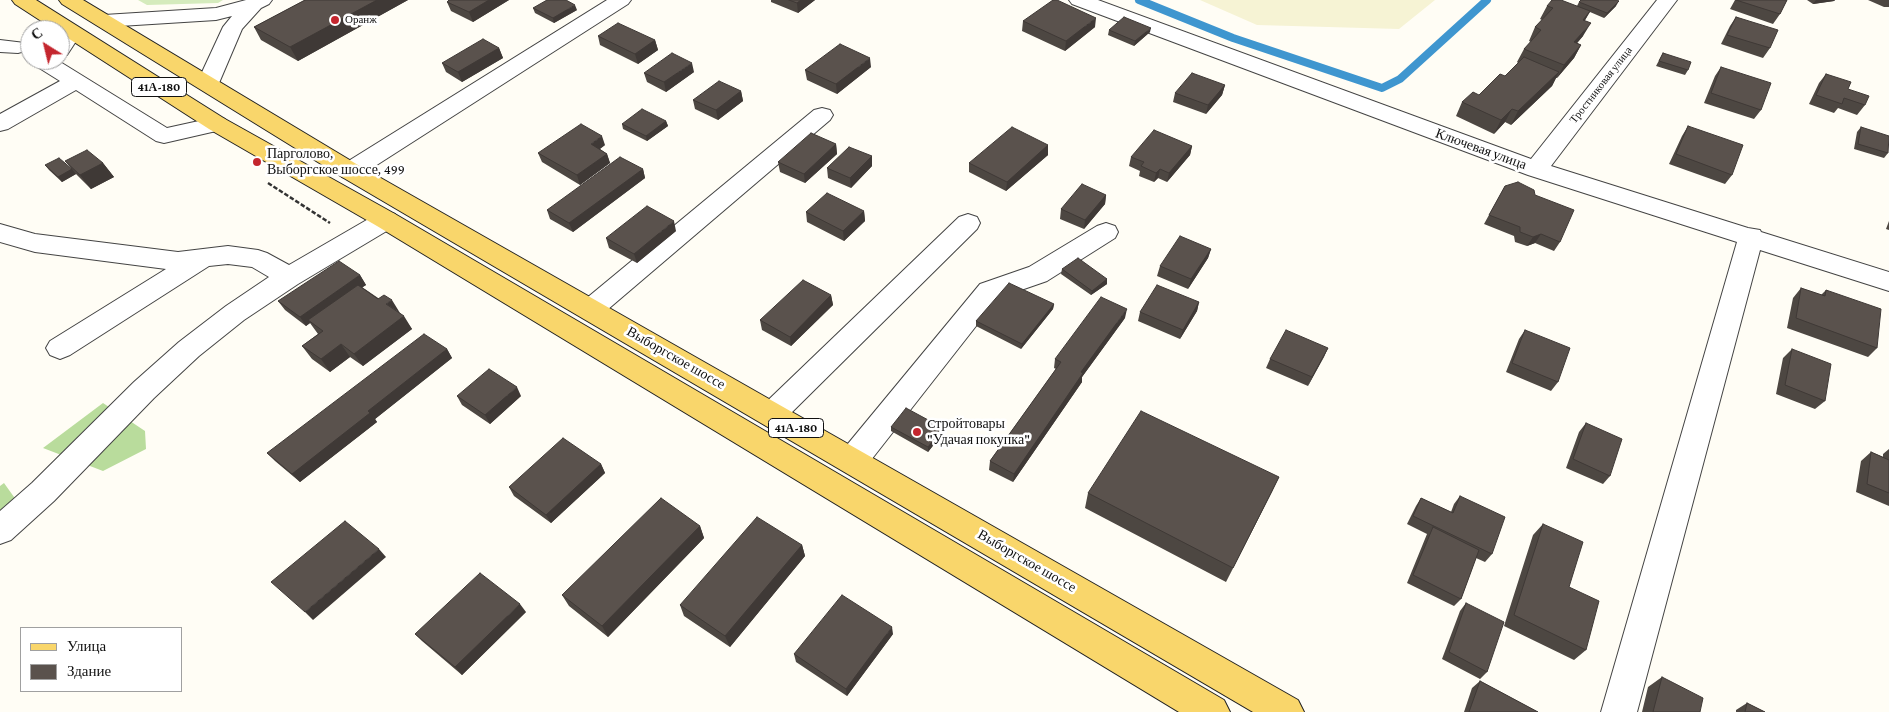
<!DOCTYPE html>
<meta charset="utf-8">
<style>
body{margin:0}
#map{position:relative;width:1889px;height:712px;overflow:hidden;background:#fffdf5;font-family:"Crimson Pro",serif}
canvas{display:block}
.legend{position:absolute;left:20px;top:627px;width:162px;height:65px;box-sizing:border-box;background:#fff;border:1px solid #a0a0a0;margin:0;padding:6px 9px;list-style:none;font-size:15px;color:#111}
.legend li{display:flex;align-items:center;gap:10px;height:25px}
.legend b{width:25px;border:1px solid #a0a0a0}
.north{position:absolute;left:20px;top:20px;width:50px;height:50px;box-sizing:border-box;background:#fff;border:1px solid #a0a0a0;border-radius:50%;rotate:324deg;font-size:14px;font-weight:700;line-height:20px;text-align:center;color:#111}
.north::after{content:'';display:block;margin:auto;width:18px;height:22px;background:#c4262e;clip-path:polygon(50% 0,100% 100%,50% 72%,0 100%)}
</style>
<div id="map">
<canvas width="1889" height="712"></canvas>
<ul class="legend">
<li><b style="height:6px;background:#f9d66b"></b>Улица</li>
<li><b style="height:14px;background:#5a524d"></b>Здание</li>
</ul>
<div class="north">С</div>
</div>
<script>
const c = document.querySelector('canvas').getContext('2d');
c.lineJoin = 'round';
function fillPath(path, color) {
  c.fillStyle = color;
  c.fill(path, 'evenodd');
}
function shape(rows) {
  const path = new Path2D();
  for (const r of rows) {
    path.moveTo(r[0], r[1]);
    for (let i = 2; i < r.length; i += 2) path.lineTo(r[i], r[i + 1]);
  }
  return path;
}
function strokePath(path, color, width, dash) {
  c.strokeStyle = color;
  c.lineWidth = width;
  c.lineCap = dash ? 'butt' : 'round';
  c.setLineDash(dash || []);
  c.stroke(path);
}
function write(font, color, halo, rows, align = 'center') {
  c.font = font + ' "Crimson Pro",serif';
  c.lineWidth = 5;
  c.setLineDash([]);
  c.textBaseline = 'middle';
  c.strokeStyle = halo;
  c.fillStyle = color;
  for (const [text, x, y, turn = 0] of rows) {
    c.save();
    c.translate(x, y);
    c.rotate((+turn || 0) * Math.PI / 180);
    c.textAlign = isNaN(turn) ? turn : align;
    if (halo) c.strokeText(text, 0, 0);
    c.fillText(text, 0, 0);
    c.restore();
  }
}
fillPath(shape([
 [1200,0,1435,0,1399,29,1257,25]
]), '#f6f3d4');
fillPath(shape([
 [138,0,223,0,218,3,147,5]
]), '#d5ebbd');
fillPath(shape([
 [103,403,145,431,146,449,103,471,43,448],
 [4,483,24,511,0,534,0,486]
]), '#b9dc9c');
strokePath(shape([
 [1139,0,1233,38,1382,88,1400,79,1487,0]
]), '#3f96cf', 8);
const minor = shape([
 [246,0,272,0,269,4,261,8,242,29,219,83,216,88,208,90,200,88,197,83,223,27,232,16,216,20,104,27,97,25,94,21,97,17,104,15,216,8,246,0],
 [607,0,631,0,628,4,358,177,350,179,342,177,338,171,342,165,607,0],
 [1069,0,1098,0,1531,159,1657,0,1677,0,1551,166,1748,228,1760,230,1761,232,1889,272,1889,291,1760,250,1637,712,1601,712,1737,242,1528,175,1072,4,1069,0],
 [72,26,79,28,82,32,67,55,60,57,60,35,65,28,72,26],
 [0,40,25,43,28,47,25,51,18,53,0,52,0,40],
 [34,60,57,60,167,128,217,117,225,119,228,124,225,129,164,143,156,141,76,90,8,129,0,131,0,114,60,81,36,66,34,60],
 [822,108,830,110,833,115,830,120,600,316,591,319,582,316,578,309,582,302,814,110,822,108],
 [386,211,395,214,398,220,395,226,298,284,244,320,199,356,154,398,54,501,11,540,0,544,0,511,32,483,134,382,179,342,226,306,269,277,252,267,228,264,209,266,70,355,60,359,50,355,46,348,50,341,166,269,35,252,0,242,0,224,35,234,178,252,228,246,258,250,267,253,289,265,377,214,386,211],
 [968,214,977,217,980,223,977,229,782,422,772,426,762,422,758,414,762,406,959,217,968,214],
 [1106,223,1115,226,1118,232,1115,238,1047,281,998,298,864,469,853,472,842,469,838,460,842,451,980,284,1029,267,1097,226,1106,223]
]);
const major = shape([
 [12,0,36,0,225,119,395,214,1224,700,1230,712,1179,712,377,226,209,129,60,33,60,30,55,30,15,4,12,0],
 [59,0,83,0,358,165,1298,700,1304,712,1253,712,342,177,62,4,59,0]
]);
strokePath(minor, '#444', 2);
strokePath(major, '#222', 2);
strokePath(shape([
 [268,183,330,223]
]), '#333', 2.5, [4.5, 2]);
fillPath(minor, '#fff');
fillPath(major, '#f9d66b');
fillPath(shape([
 [305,0,408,0,298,61,261,40,254,27],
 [449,0,509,0,473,22,451,11,447,2],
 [771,0,815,0,798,13,771,2],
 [1735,0,1787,0,1780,14,1773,24,1730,9],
 [1807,0,1835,0,1834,1,1813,4],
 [1868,0,1889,0,1889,7,1884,7],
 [1579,2,1616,6,1604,18,1590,12,1585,20,1583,36,1577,43,1581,45,1574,58,1557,78,1556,78,1552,86,1511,125,1505,122,1494,134,1456,116,1462,102,1479,95,1505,76,1518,63,1517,62,1524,49,1531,42,1529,41,1535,27,1542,20,1540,19,1547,6,1577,6],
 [533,8,577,10,554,23,535,13],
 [1736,17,1770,48,1763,58,1721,44,1730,26],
 [1023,21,1095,27,1065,51,1022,31],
 [1109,30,1150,32,1134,46,1108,35],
 [598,36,655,40,658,50,638,64,600,45],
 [499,48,503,58,462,82,446,72,442,63],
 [1663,53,1688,70,1685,75,1656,66],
 [871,67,837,94,807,80,805,70],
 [1721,67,1761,110,1754,119,1704,103,1715,76],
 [694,72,666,92,647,82,644,73],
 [1826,74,1865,105,1857,115,1838,108,1834,113,1809,104,1819,83],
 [1225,85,1222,95,1206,114,1173,102,1175,93],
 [741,91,743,101,718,120,695,109,693,100],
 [666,121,668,126,647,141,623,129,622,124],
 [1688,126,1732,175,1725,184,1669,164,1682,136],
 [1861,127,1888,153,1884,158,1854,149,1857,132],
 [836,144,837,154,805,183,780,172,778,162],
 [605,145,600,149,607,154,610,163,580,185,542,162,538,153],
 [1048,145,1048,155,1006,191,969,172,969,163],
 [1192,146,1190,155,1167,182,1158,178,1154,182,1139,176,1140,171,1129,166,1131,157],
 [65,161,103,163,114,177,91,189,76,174,62,182,49,170,45,165,72,169],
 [872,166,851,188,828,178,827,168],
 [643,169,645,178,573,232,550,219,547,210],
 [1505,186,1535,195,1560,242,1554,251,1535,243,1527,246,1515,242,1514,236,1484,224],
 [1106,195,1105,204,1084,229,1060,219,1061,209],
 [864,211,865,221,844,241,807,222,806,212],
 [1889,221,1889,230,1886,229],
 [676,231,637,263,609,248,606,238],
 [1211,249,1208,258,1188,289,1157,276,1160,266],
 [1062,269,1107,279,1107,284,1091,295,1061,274],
 [360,275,366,285,362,287,400,313,412,329,363,366,350,357,330,372,312,359,302,346,318,334,310,323,306,326,285,310,278,301],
 [1801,288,1821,295,1826,290,1877,348,1868,357,1787,328,1793,298],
 [831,295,833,305,791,346,762,330,760,320],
 [1199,302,1197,311,1180,339,1138,321,1140,312],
 [1054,304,1053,309,1021,349,976,326,976,321],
 [1125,318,1082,377,1082,382,1013,482,989,470,990,461,1056,369,1054,368,1055,359],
 [1525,330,1558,382,1551,391,1506,372,1519,339],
 [1328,348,1308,386,1266,368,1270,359],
 [447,349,452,358,375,419,377,422,300,482,275,461,267,453],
 [1792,349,1825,401,1815,409,1776,394,1783,358],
 [457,396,521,396,490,424,462,405],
 [1586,423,1610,476,1603,484,1566,468,1579,432],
 [891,427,943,433,928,452,891,431],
 [1889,449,1889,506,1856,492,1861,461,1871,452,1883,457,1883,454],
 [601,464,605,473,551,523,514,496,509,487],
 [1279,477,1226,582,1085,508,1088,493],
 [1460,496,1492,554,1485,562,1476,558,1461,599,1454,606,1407,583,1427,534,1407,524,1416,506,1421,498,1451,512,1454,504],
 [1543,524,1569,587,1586,650,1574,660,1504,626,1533,535],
 [700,526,704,538,608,637,569,606,562,595],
 [802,545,805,556,730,647,684,616,680,605],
 [1466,603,1487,672,1480,679,1442,659,1460,611],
 [526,612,462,675,422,641,415,634],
 [893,634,847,696,796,662,794,654],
 [1662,677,1700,712,1642,712,1648,687],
 [1480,681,1538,712,1464,712,1472,688],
 [1747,703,1765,712,1736,712,1736,710]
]), '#4d4742');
fillPath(shape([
 [377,0,408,0,298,61,290,47],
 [489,0,509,0,473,22,469,12],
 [801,0,815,0,798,13,797,3],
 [1816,0,1835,0,1834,1,1813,4],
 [1619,1,1616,6,1604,18,1607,13],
 [575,5,577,10,554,23,553,18],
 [1590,11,1583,24,1583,20],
 [1096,18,1095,27,1065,51,1066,41],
 [1591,23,1583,36,1567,55,1574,42],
 [1151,28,1150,32,1134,46,1135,41],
 [655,40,658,50,638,64,635,54],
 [1581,45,1574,58,1557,78,1564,65],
 [499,48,503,58,462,82,458,72],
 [870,58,871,67,837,94,836,84],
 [692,63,694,72,666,92,664,82],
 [1559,72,1552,86,1511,125,1518,111],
 [1225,85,1222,95,1206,114,1208,105],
 [741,91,743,101,718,120,716,110],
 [1512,109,1505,122,1494,134,1501,120],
 [666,121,668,126,647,141,646,136],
 [602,136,605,145,594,153,591,144],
 [836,144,837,154,805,183,804,174],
 [1048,145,1048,155,1006,191,1007,182],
 [1192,146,1190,155,1167,182,1169,173],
 [607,154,610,163,580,185,577,175],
 [872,156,872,166,851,188,850,178],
 [103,163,114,177,91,189,80,175],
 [72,169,76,174,62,182,58,177],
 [643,169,645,178,573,232,569,223],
 [1160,169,1158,178,1154,182,1156,173],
 [1106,195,1105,204,1084,229,1085,220],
 [864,211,865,221,844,241,843,231],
 [674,221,676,231,637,263,634,254],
 [1541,234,1535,243,1527,246,1533,237],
 [1211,249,1208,258,1188,289,1191,279],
 [360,275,366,285,311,323,308,320,310,323,306,326,300,317],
 [1107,279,1107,284,1091,295,1092,291],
 [831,295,833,305,791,346,790,337],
 [392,300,400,313,386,304],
 [1199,302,1197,311,1180,339,1183,330],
 [1054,304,1053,309,1021,349,1022,344],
 [1127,309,1125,318,1082,377,1082,382,1013,482,1014,474,1081,372],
 [404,316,412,329,363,366,354,354],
 [341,344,350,357,330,372,321,359],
 [1328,348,1324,357,1308,386,1312,377],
 [447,349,452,358,375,419,377,422,300,482,292,474,368,411],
 [517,387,521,396,490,424,485,415],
 [943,428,943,433,928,452,928,447],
 [601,464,605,473,551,523,546,515],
 [1279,477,1272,492,1226,582,1233,568],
 [700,526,704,538,608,637,602,626],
 [802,545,805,556,730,647,725,636],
 [379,549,386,557,313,620,305,612],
 [520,604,526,612,462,675,455,667],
 [892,627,893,634,847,696,846,689]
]), '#3f3936');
const building = shape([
 [305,0,377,0,290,47,254,27,305,0],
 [449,0,489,0,469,12,447,2,449,0],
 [547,0,566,0,575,5,553,18,533,8,547,0],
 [789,0,801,0,797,3,789,0],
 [1053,0,1057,0,1096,18,1066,41,1023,21,1053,0],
 [1552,0,1561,0,1590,11,1583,20,1591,23,1574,42,1581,45,1564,65,1524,49,1541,30,1535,27,1553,8,1547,6,1552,0],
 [1581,0,1617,0,1619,1,1607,13,1579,2,1581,0],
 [1736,0,1787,0,1780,14,1736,0],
 [1124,17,1151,28,1135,41,1109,30,1124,17],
 [1736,17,1778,30,1770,48,1727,35,1736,17],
 [618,23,655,40,635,54,598,36,618,23],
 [483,39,499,48,458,72,442,63,483,39],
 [840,44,870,58,836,84,805,70,840,44],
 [672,53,692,63,664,82,644,73,672,53],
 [1663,53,1691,62,1688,70,1659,61,1663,53],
 [1524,57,1559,72,1518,111,1512,109,1501,120,1462,102,1473,92,1479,95,1500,74,1505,76,1524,57],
 [1721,67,1771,83,1761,110,1711,93,1721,67],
 [1192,73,1225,85,1208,105,1175,93,1192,73],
 [1826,74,1851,82,1848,89,1869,96,1865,105,1844,98,1842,104,1816,95,1826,74],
 [719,81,741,91,716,110,693,100,719,81],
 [642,109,666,121,646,136,622,124,642,109],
 [581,124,602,136,591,144,607,154,577,175,538,153,581,124],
 [1688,126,1743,145,1732,175,1676,154,1688,126],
 [1012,127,1048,145,1007,182,969,163,1012,127],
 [1861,127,1889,136,1888,153,1858,144,1861,127],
 [1154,130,1192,146,1169,173,1160,169,1156,173,1141,166,1144,162,1131,157,1154,130],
 [811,133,836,144,804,174,778,162,811,133],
 [849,147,872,156,850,178,827,168,849,147],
 [87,150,103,163,80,175,65,161,87,150],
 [620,157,643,169,569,223,547,210,620,157],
 [59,158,72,169,58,177,45,165,59,158],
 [1518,182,1534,190,1535,195,1574,210,1560,242,1541,234,1533,237,1520,232,1520,227,1489,215,1505,186,1518,182],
 [1082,184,1106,195,1085,220,1061,209,1082,184],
 [827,193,864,211,843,231,806,212,827,193],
 [647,206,674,221,634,254,606,238,647,206],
 [1180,236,1211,249,1191,279,1160,266,1180,236],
 [1078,258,1107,279,1092,291,1062,269,1078,258],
 [339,261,360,275,300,317,278,301,339,261],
 [803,280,831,295,790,337,760,320,803,280],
 [1009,283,1054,304,1022,344,976,321,1009,283],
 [358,285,378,299,384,295,392,300,386,304,404,316,354,354,341,344,321,359,302,346,323,331,308,320,358,285],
 [1157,285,1199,302,1183,330,1140,312,1157,285],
 [1801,288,1825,296,1826,290,1881,309,1877,348,1796,318,1801,288],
 [1101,297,1127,309,1081,372,1083,373,1014,474,990,461,1061,362,1055,359,1101,297],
 [1286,330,1328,348,1312,377,1270,359,1286,330],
 [1525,330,1570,348,1558,382,1512,363,1525,330],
 [424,334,447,349,368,411,370,413,292,474,267,453,424,334],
 [1792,349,1831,364,1825,401,1785,385,1792,349],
 [489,369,517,387,485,415,457,396,489,369],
 [906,408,943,428,928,447,891,427,906,408],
 [1141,411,1279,477,1233,568,1088,493,1141,411],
 [1586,423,1622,439,1610,476,1573,459,1586,423],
 [563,438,601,464,546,515,509,487,563,438],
 [1871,452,1889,460,1889,493,1867,484,1871,452],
 [1460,496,1505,517,1492,554,1413,516,1421,498,1453,513,1460,496],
 [661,498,700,526,602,626,562,595,661,498],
 [757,517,802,545,725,636,680,605,757,517],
 [345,521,379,549,305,612,271,582,345,521],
 [1543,524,1583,542,1569,587,1599,601,1586,650,1514,615,1543,524],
 [1433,527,1479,550,1461,599,1413,575,1433,527],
 [480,573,520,604,455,667,415,634,480,573],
 [842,595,892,627,846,689,794,654,842,595],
 [1466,603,1504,622,1487,672,1449,652,1466,603],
 [1662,677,1703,698,1700,712,1653,712,1662,677],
 [1480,681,1538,712,1469,712,1480,681],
 [1747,703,1765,712,1745,712,1747,703]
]);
fillPath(building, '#5a524d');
strokePath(building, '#3f3936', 1);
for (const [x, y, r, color] of [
 [335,20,5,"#c4262e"],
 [257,162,5,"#c4262e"],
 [917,432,5,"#c4262e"]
]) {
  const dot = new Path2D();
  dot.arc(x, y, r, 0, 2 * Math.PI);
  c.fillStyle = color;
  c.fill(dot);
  strokePath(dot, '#fff', 2);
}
write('11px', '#111', '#fff', [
 ["Оранж",345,20]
], 'left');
write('11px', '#111', '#fff', [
 ["Тростниковая улица",1601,85,-52]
]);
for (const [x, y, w] of [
 [159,87,55],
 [796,428,55]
]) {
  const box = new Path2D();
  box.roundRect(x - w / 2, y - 9.5, w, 19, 4);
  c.fillStyle = '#fff';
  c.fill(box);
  strokePath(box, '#111', 1);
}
write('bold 12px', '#111', null, [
 ["41А-180",159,87],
 ["41А-180",796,428]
]);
write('14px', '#111', '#fff', [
 ["Ключевая улица",1481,149,20],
 ["Выборгское шоссе",676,358,30],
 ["Выборгское шоссе",1027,561,30]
]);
write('14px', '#111', '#fff', [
 ["Парголово,",267,154],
 ["Выборгское шоссе, 499",267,170],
 ["Cтройтовары",927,424],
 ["\"Удачая покупка\"",927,440]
], 'left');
</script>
